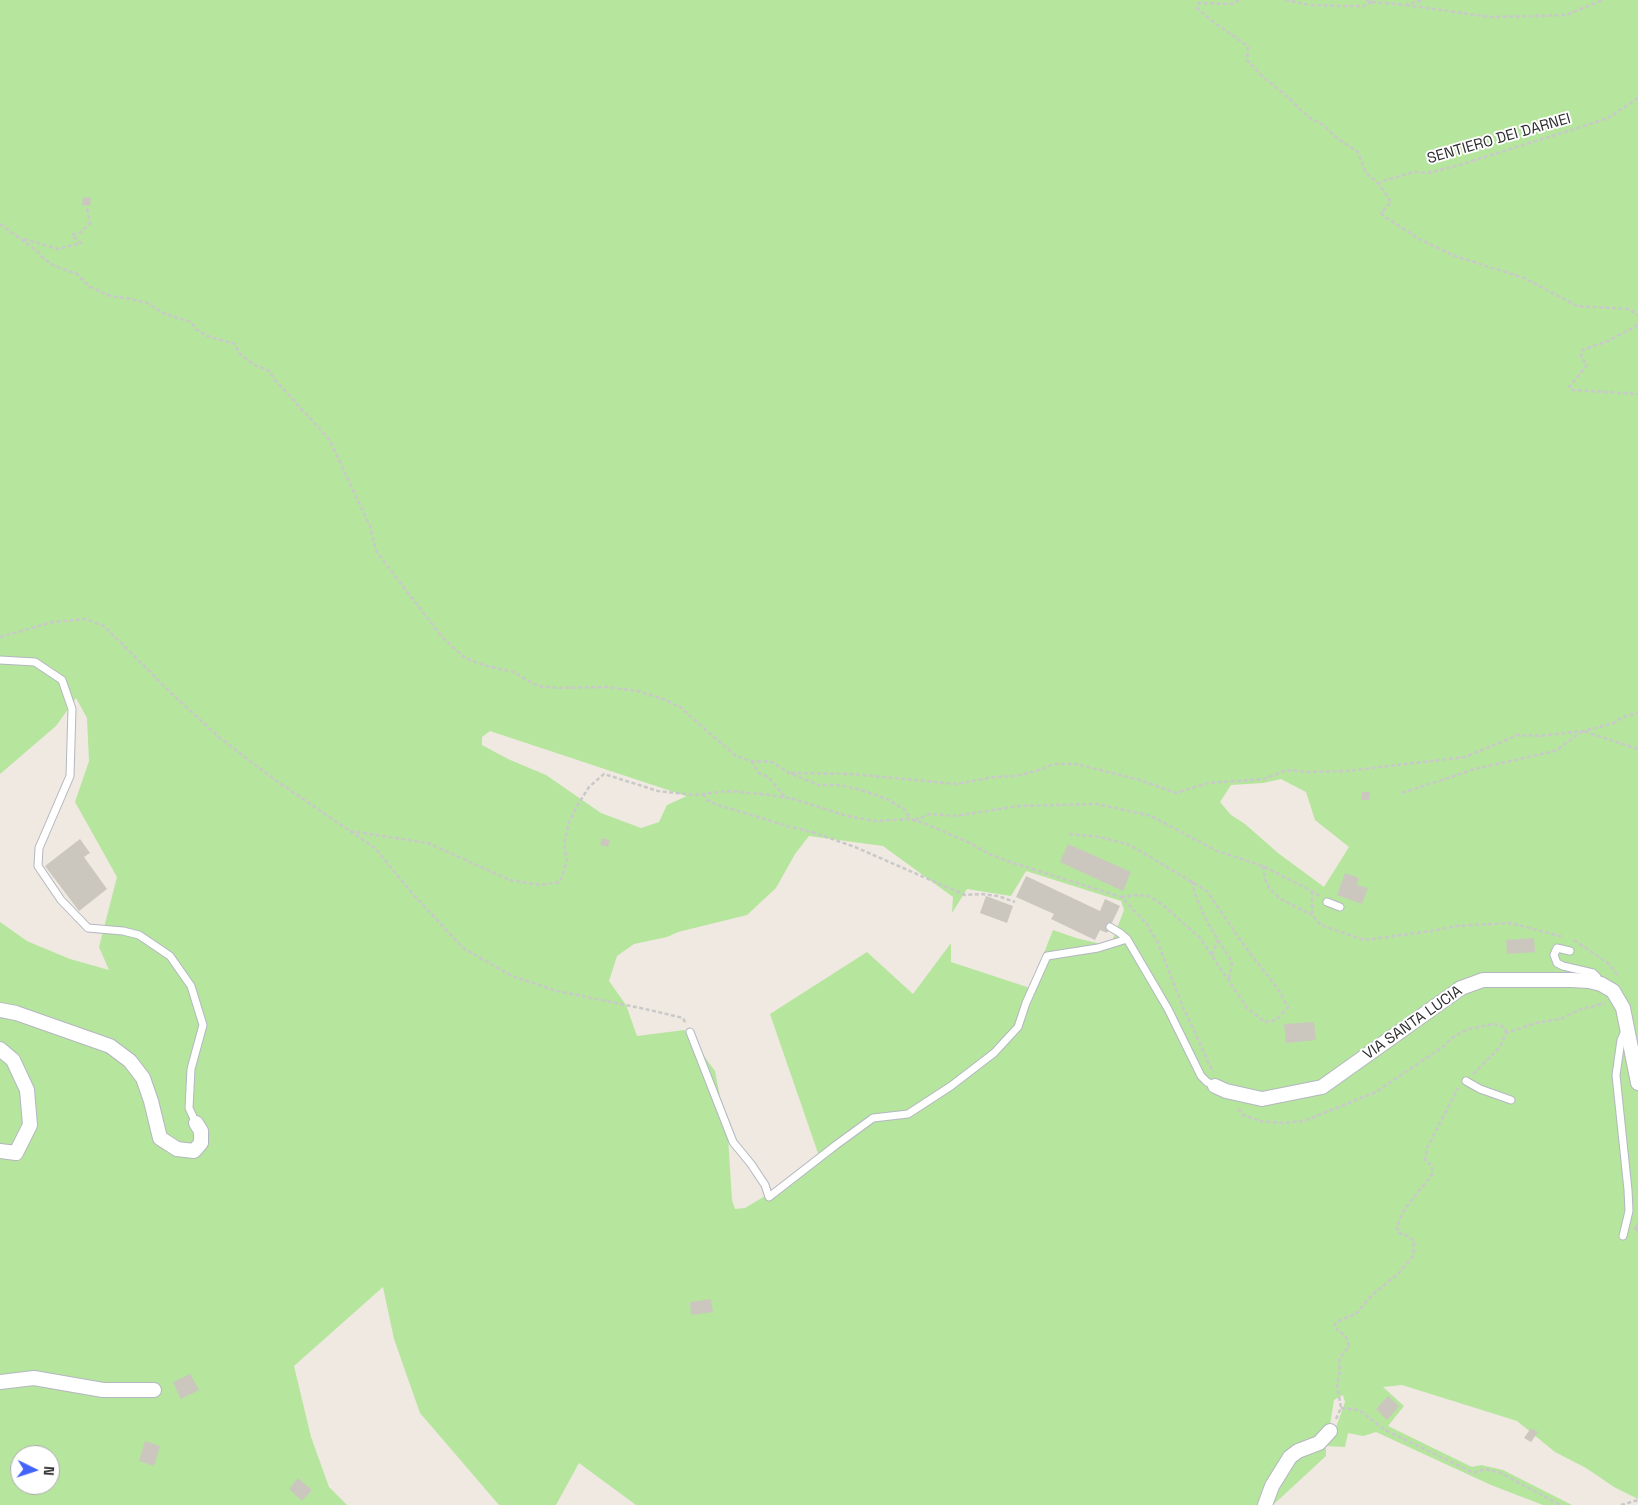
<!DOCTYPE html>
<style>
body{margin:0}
#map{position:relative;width:1638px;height:1505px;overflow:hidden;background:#efe9e1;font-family:"Space Grotesk",sans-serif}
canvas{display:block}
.north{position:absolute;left:10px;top:1445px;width:50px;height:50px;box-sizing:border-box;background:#fff;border:1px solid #ababab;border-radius:50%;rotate:94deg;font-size:14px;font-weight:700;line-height:20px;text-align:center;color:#2e2e2e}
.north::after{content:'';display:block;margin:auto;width:18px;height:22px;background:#4264fb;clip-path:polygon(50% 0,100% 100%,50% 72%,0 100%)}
</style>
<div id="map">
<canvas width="1638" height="1505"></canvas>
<div class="north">N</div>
</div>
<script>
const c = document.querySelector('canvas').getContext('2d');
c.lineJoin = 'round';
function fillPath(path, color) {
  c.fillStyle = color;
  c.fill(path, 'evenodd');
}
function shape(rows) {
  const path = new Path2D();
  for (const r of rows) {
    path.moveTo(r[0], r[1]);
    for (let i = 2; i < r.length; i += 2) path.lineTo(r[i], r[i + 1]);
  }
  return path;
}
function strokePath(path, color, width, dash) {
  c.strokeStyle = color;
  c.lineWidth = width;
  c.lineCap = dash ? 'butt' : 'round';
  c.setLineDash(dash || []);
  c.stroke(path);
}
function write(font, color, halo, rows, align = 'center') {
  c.font = font + ' "Space Grotesk",sans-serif';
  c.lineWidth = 4;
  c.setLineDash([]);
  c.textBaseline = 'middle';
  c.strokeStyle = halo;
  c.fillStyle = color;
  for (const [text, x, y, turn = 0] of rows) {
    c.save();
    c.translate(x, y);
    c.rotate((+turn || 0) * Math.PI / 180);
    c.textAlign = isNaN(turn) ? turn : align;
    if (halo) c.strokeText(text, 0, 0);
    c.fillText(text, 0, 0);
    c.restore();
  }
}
fillPath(shape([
 [0,0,1638,0,1638,1499,1614,1487,1586,1468,1555,1452,1517,1421,1402,1385,1383,1387,1404,1406,1388,1426,1472,1467,1481,1465,1503,1470,1572,1505,1543,1505,1491,1485,1376,1432,1363,1436,1348,1433,1345,1447,1326,1446,1326,1456,1273,1505,1270,1505,1277,1486,1289,1465,1300,1456,1316,1452,1326,1446,1333,1436,1345,1402,1343,1395,1334,1400,1330,1425,1321,1435,1311,1441,1294,1448,1285,1455,1259,1505,636,1505,579,1463,556,1505,499,1505,420,1413,394,1339,383,1287,294,1366,311,1437,329,1487,347,1505,0,1505,0,922,27,941,41,947,70,959,109,970,99,947,117,877,75,802,89,761,87,718,76,698,56,726,0,774],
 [490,731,686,796,687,796,667,805,659,822,641,828,601,813,546,775,508,759,482,745,482,737],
 [1281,779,1306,792,1315,820,1349,847,1324,887,1278,853,1245,824,1231,815,1220,802,1231,785,1263,783],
 [809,836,883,846,953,897,952,913,967,889,1011,896,1026,871,1121,901,1124,910,1113,939,1101,944,1076,938,1053,930,1030,988,951,962,951,943,913,994,867,952,770,1014,820,1159,807,1171,745,1208,735,1209,732,1200,728,1137,715,1071,685,1030,637,1036,626,1005,609,981,617,956,634,944,667,937,678,932,747,915,776,888,795,854],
 [20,1455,50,1455,50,1485,20,1485]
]), '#b6e59e');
fillPath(shape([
 [83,197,91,198,90,206,82,205],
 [1362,792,1370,792,1369,800,1361,800],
 [602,838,610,840,608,847,600,845],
 [80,839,90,853,84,857,107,889,79,911,45,866],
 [1068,844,1131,872,1123,891,1060,862],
 [1345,873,1359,878,1357,885,1368,888,1362,904,1337,895],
 [1026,876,1100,911,1105,899,1120,906,1107,933,1100,930,1095,940,1051,919,1054,914,1016,897],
 [986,896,1013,906,1007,923,980,913],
 [1534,938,1535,952,1507,954,1506,940],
 [1314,1022,1316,1040,1286,1043,1284,1024],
 [1638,1223,1638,1232,1633,1229],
 [711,1299,713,1312,691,1315,690,1302],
 [190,1374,199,1390,181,1399,173,1382],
 [1388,1396,1399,1406,1387,1420,1376,1409],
 [1531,1428,1538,1432,1531,1442,1524,1438],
 [145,1441,160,1446,154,1466,139,1461],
 [298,1478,312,1490,302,1501,289,1489]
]), '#cbc7bf');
const lane = shape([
 [0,660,35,662,62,680,72,709,70,776,39,848,38,866,61,900,88,928,123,931,139,935,170,956,191,986,203,1025,191,1069,189,1108,196,1123],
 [1327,902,1340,907],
 [1110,927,1120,933,1127,939,1168,1009,1201,1076,1207,1082,1215,1086],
 [1570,951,1557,948,1554,955,1557,963,1563,966,1593,973,1597,977,1599,983],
 [690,1032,733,1142,751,1164,765,1185,769,1197,836,1145,873,1118,908,1114,951,1086,994,1053,1018,1027,1026,1003,1047,956,1098,948,1127,939],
 [1466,1081,1480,1089,1511,1100],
 [1623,1236,1629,1211,1628,1190,1616,1075,1621,1040,1626,1029]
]);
const street = shape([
 [0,1010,16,1013,110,1046,130,1061,143,1078,151,1101,160,1138,177,1149,194,1151,201,1143,201,1131,196,1123],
 [0,1049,13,1060,27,1090,30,1125,16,1153,0,1151],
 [1215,1086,1226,1091,1262,1099,1322,1087,1461,988,1483,980,1571,980,1589,981,1601,984,1613,991,1623,1008,1638,1083],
 [0,1382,34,1378,103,1390,154,1390],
 [1265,1505,1272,1486,1290,1457,1298,1451,1319,1443,1330,1431]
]);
strokePath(lane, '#b4b7c1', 9);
strokePath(street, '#b4b7c1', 16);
strokePath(shape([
 [1239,0,1232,4,1199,3,1197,8,1212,21,1248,46,1247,60,1261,75,1290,99,1307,116,1323,125,1337,138,1358,152,1366,173,1379,184],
 [1285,0,1310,5,1343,6,1364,6,1372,2],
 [1366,0,1372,2,1406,5,1423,0],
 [1406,5,1490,17,1541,16,1566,15,1603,0],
 [1638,98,1608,118,1581,127,1459,165,1428,173,1414,172,1383,181,1379,184,1391,202,1381,213,1385,217,1421,240,1455,256,1524,278,1577,306,1629,309,1638,315],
 [0,224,37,251,44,259,55,266,77,274,90,287,110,296,126,298,147,303,165,314,191,322,196,329,207,336,235,344,239,353,253,364,269,371,274,379,329,439,370,526,376,551,442,637,465,658,483,665,513,672,538,686,558,688,606,687,638,691,663,699,682,708,691,717,736,756,751,761,772,762,789,773,819,785,840,785,861,790,887,799,905,810,910,819],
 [24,239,58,249,81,243,72,235,81,232,90,223,87,208],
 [1638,325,1608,341,1582,350,1581,357,1587,365,1569,387,1573,390,1638,394],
 [0,637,53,622,86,619,104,626,173,695,219,737,275,780,375,848,412,893,463,948,512,976,557,991,645,1009,683,1018,686,1024],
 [751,761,759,773,768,777,785,797],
 [791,773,852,774,956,784,995,777,1016,776,1043,769,1053,764,1076,764,1140,780,1176,793,1208,783,1264,779,1287,770,1306,772,1347,771,1465,757,1518,735,1539,736,1583,731,1614,723,1623,717,1638,713],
 [1402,793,1475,769,1555,751,1583,731,1638,749],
 [703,794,707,800,721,806,791,827,815,833,855,847,965,895,981,894,998,896,1015,902],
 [915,820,930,814,955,816,1018,806,1097,804,1151,816,1217,851,1263,866,1308,889,1320,896],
 [350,831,428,843,510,880,540,885,560,882,567,861,564,845,569,822,577,806,589,787,604,774,658,791,695,795,730,791,769,795,794,799,847,816,875,821,910,819,924,823,970,843,987,853,1007,861,1121,897,1147,924,1158,943,1182,1005,1213,1072],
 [1069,834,1100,837,1130,845,1207,891,1243,944,1278,989,1288,1007,1276,1020,1265,1022,1247,1008,1200,938,1164,906,1149,896,1136,895,1122,897],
 [1263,866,1265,879,1269,888,1279,898,1312,915],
 [1192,881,1195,894,1207,922,1232,962,1229,979],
 [1312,891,1312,915,1321,925,1364,940,1432,931,1456,926,1510,923,1564,937],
 [1574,940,1608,963,1619,977],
 [1212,955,1218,940],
 [1473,1074,1500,1047,1506,1033,1536,1023,1560,1019,1579,1010,1605,1003],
 [1238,1109,1243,1115,1260,1121,1282,1123,1304,1121,1376,1092,1444,1046,1453,1037,1468,1029,1495,1024,1505,1027,1506,1033],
 [1341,1408,1359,1410,1385,1430,1474,1473,1485,1469,1501,1473,1560,1505],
 [1336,1419,1341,1408,1337,1384,1340,1371,1339,1360,1349,1346,1345,1335,1338,1331,1334,1325,1342,1319,1356,1314,1372,1295,1399,1273,1413,1256,1414,1241,1406,1235,1398,1233,1397,1226,1404,1210,1433,1173,1432,1166,1425,1160,1427,1148,1458,1088],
 [1621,1505,1638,1500]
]), '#c9c9c9', 2.5, [4, 2.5]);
strokePath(lane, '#fff', 7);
strokePath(street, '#fff', 14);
write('15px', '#2e2e2e', '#fff', [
 ["SENTIERO DEI DARNEI",1499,139,-16],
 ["VIA SANTA LUCIA",1413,1023,-35]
]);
</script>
